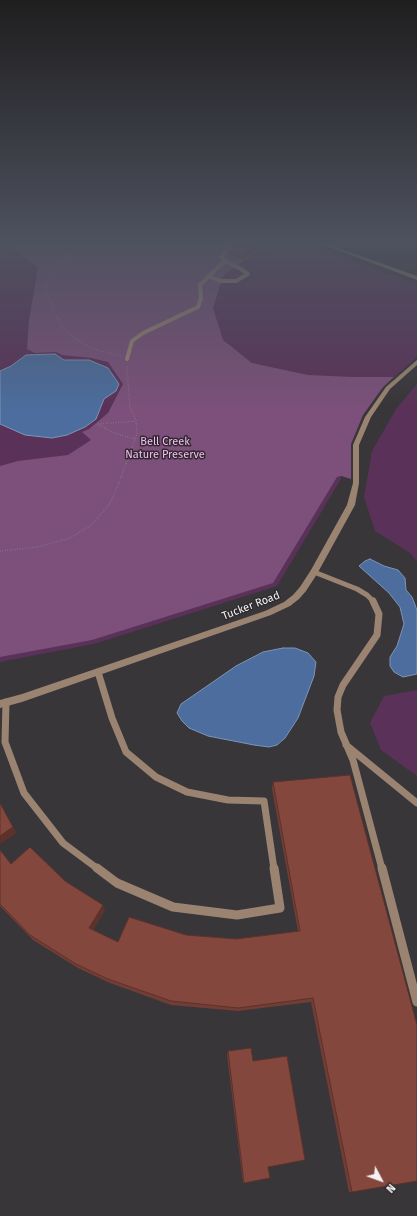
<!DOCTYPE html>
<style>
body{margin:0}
#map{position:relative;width:417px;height:1216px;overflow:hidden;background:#393639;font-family:"Fira Sans",sans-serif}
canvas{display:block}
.north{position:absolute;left:361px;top:1160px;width:40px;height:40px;-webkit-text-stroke:3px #2f2c2f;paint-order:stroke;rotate:131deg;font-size:11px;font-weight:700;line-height:16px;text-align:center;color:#f3f1f3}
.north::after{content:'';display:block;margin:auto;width:14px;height:18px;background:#f3f1f3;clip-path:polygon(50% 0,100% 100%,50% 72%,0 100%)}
</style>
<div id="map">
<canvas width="417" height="1216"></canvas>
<div class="north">N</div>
</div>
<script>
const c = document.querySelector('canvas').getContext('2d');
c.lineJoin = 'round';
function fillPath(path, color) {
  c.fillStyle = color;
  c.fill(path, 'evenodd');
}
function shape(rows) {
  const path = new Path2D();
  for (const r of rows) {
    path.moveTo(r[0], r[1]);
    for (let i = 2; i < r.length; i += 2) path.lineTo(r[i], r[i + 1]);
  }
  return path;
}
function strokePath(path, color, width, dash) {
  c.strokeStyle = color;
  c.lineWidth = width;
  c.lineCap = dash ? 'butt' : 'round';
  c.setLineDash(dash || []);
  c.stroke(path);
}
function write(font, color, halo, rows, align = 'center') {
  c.font = font + ' "Fira Sans",sans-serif';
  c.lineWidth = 3;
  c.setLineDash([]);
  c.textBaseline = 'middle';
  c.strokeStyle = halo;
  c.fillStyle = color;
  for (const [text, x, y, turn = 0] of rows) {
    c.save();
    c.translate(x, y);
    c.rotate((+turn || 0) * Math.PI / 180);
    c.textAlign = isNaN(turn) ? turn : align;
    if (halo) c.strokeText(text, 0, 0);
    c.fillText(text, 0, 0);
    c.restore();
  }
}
fillPath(shape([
 [0,240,307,240,309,244,417,284,417,357,394,377,376,377,328,421,341,479,277,586,94,644,0,662],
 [417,384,417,562,410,553,375,531,364,497,372,451,396,409],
 [417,690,417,776,381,750,370,723,384,696]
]), '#5a3158');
fillPath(shape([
 [8,240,248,240,256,252,223,276,213,308,223,340,252,363,308,375,353,377,394,377,383,387,363,415,351,444,351,479,341,476,337,477,273,583,92,640,0,657,0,466,18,461,68,455,91,440,82,432,89,429,108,413,123,384,108,362,91,358,62,355,56,352,35,353,27,349,29,320,38,268,14,249]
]), '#7c507a');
const water = shape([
 [55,354,64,360,89,360,108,368,119,384,116,391,104,399,96,419,85,427,67,435,52,438,25,435,0,424,0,371,11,366,26,355,55,354],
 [370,559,384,566,398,570,405,578,406,590,412,597,417,610,417,674,403,677,394,672,390,666,390,657,397,646,404,624,400,607,389,593,359,566,365,561,370,559],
 [283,648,295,648,308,653,316,662,314,676,298,718,285,738,277,745,269,747,254,745,208,736,189,728,182,721,177,713,181,704,236,666,263,652,283,648]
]);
fillPath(water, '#4c6d9d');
strokePath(water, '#7e95b7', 1);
strokePath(shape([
 [97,240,60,261,46,283,46,292,62,327,72,336,91,348,121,356],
 [180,240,185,242,189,240],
 [252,249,266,250,263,247,265,241,268,240],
 [265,251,270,252],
 [135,439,114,433,97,424,136,421],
 [0,551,38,547,70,538,91,525,109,505,117,488,137,434,136,421,130,407,127,366]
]), '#898789', 1.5, [0.5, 2]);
strokePath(shape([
 [225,261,241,269,248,274,236,281,220,281,209,276,225,261],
 [225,261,221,257,231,245],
 [127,359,132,341,143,333,198,307,201,298,200,285,209,276]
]), '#9a8471', 4);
strokePath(shape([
 [314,572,357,589,367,595,374,602]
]), '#9a8471', 5);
strokePath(shape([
 [373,601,379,614,377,635,343,685,338,697,337,710,341,732,353,760,382,869],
 [98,672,112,718,126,752,156,777,187,792,228,800,264,801,274,869],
 [6,702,5,742,24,793,63,843,98,869],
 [346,745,417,803]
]), '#9a8471', 7);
strokePath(shape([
 [97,868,117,883,173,907,237,915,280,908,274,868],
 [382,868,417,1002]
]), '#9a8471', 9);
fillPath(shape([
 [417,360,417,365,390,389,371,417,359,445,359,483,355,505,317,574,306,591,299,599,290,606,271,615,22,702,0,708,0,700,22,694,265,611,284,602,293,595,300,587,311,570,347,505,353,483,353,445,365,417,386,387,417,360]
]), '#9a8471');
fillPath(shape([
 [311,240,316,240,417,276,417,280,311,240]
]), '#9a8471');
fillPath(shape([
 [255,250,243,260,229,256,229,251],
 [273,782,352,1192,349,1192,311,1002,238,1011,171,1005,110,983,78,968,33,940,0,906,0,850,11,864,65,881,105,910,93,930,118,942,186,935,236,939,298,931,272,789],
 [228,1051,253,1061,305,1160,268,1167,270,1178,243,1183,227,1055]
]), '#723d35');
fillPath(shape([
 [255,245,255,250,243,260,244,255],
 [13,827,17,833,0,844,0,836],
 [103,905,105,910,91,933,89,928]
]), '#5c322b');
const building = shape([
 [240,241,255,245,244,255,229,251,240,241],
 [350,775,417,1025,417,1181,352,1192,313,998,238,1008,171,1001,108,979,76,964,30,935,0,904,0,850,11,864,30,847,65,881,103,905,89,928,118,942,129,917,186,935,236,939,300,931,273,782,350,775],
 [0,803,13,827,0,836,0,803],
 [251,1048,253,1061,287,1056,305,1160,268,1167,270,1178,244,1183,228,1051,251,1048]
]);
fillPath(building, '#84473e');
strokePath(building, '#5c322b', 1);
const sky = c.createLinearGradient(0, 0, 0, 410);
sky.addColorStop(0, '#1f1e1f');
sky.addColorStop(0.59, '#4e525f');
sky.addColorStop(1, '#4e525f00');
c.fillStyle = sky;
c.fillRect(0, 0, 417, 410);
write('11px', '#fbb6f7', '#2f2c2f', [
 ["Bell Creek",165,442],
 ["Nature Preserve",165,455]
]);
write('11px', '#f3f1f3', '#2f2c2f', [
 ["Tucker Road",251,606,-21]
]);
</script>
